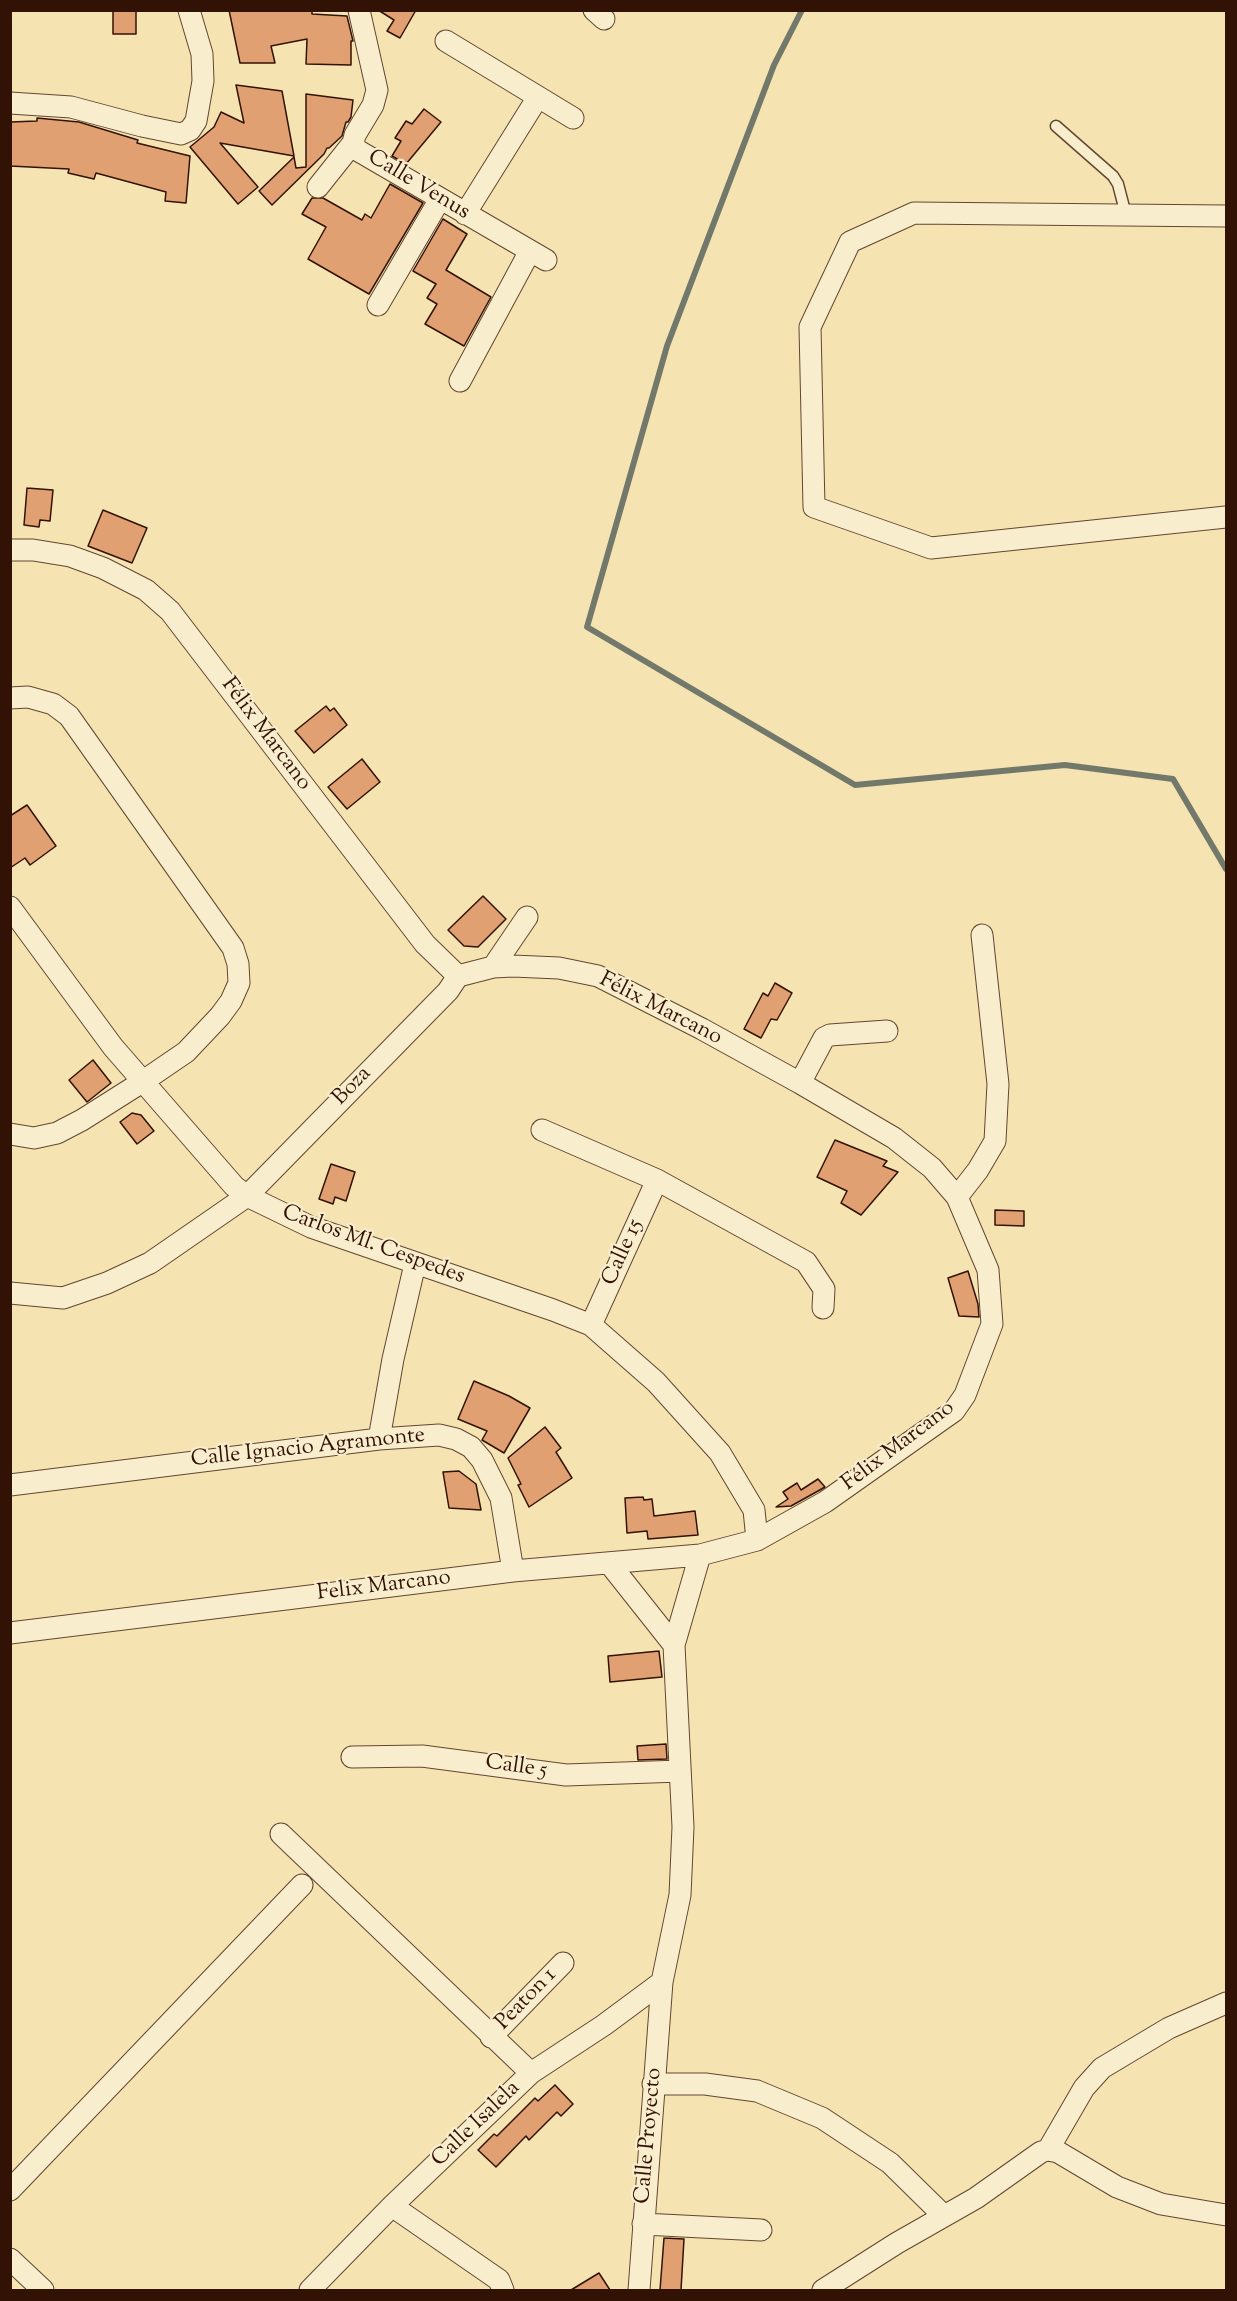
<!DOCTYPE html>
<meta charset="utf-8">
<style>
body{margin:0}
#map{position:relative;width:1237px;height:2301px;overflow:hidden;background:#f5e4b2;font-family:"Sorts Mill Goudy",serif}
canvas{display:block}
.frame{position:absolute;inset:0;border:12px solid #321205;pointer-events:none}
</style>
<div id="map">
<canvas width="1237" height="2301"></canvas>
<div class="frame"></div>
</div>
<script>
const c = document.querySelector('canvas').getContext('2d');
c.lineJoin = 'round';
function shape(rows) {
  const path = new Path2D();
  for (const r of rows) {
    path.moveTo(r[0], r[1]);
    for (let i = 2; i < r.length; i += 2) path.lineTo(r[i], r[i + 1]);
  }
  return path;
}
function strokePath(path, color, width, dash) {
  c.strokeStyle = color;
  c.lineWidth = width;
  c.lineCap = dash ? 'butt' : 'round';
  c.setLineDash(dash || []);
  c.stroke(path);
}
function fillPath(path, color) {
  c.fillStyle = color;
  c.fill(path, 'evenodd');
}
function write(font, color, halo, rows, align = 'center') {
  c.font = font + ' "Sorts Mill Goudy",serif';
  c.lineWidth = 4.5;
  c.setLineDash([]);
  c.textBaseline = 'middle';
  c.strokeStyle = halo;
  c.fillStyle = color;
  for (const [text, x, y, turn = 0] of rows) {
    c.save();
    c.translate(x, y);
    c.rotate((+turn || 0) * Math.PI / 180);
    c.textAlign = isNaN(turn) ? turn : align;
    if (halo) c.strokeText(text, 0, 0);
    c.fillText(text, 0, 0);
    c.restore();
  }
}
strokePath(shape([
 [802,10,774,65,667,346,587,627,855,785,1065,765,1173,779,1226,869]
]), '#72796a', 6);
const building = shape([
 [113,10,136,10,136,34,113,34,113,10],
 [229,10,312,10,312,14,347,16,353,41,351,41,351,65,306,64,307,39,271,46,275,63,240,63,229,10],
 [378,10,416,10,400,38,387,31,394,20,378,10],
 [236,85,282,91,294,156,220,143,258,187,238,204,190,147,214,127,221,112,244,123,236,85],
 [306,94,353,100,351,117,348,122,346,122,342,136,329,148,327,148,324,154,272,205,259,191,294,157,296,168,306,167,306,94],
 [424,109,441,122,406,164,392,156,401,141,395,138,406,121,412,124,424,109],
 [37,118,79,122,138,140,137,143,190,156,186,203,165,201,166,192,96,173,94,179,68,173,69,169,10,166,10,122,37,121,37,118],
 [390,184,423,203,369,294,308,259,326,227,302,214,312,198,323,198,362,220,365,214,371,218,390,184],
 [443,219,467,234,446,270,491,297,464,346,425,324,437,304,427,298,436,284,413,271,443,219],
 [27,488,53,490,50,521,40,520,39,527,24,525,27,488],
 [103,510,147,528,132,563,88,546,103,510],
 [326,706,330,711,334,708,347,725,314,753,295,731,326,706],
 [362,759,380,782,347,809,328,787,362,759],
 [27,805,56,846,30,865,25,858,10,868,10,816,27,805],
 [483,896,506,919,478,947,464,946,448,930,483,896],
 [775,983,792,993,777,1020,771,1019,761,1038,744,1029,763,993,768,996,775,983],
 [93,1060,111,1083,87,1102,69,1080,93,1060],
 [132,1113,141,1115,154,1131,137,1144,120,1122,132,1113],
 [835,1140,887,1161,883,1166,898,1172,861,1215,841,1203,847,1191,817,1177,835,1140],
 [331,1164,355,1172,346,1201,335,1197,333,1204,319,1199,331,1164],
 [995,1210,1024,1211,1024,1226,995,1225,995,1210],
 [968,1271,978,1304,979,1317,959,1316,948,1278,968,1271],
 [474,1381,509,1396,530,1408,504,1453,482,1440,487,1431,458,1419,474,1381],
 [545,1427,561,1448,556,1452,572,1478,529,1507,518,1485,521,1484,508,1458,545,1427],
 [459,1471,476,1484,481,1510,449,1508,443,1472,459,1471],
 [818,1479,825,1487,818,1491,791,1506,776,1507,788,1499,783,1492,797,1483,801,1490,818,1479],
 [643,1497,644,1500,652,1499,654,1516,695,1511,698,1535,648,1539,647,1531,627,1533,625,1498,643,1497],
 [659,1651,662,1677,610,1682,608,1656,659,1651],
 [666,1744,667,1759,638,1760,637,1746,666,1744],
 [555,2085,573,2104,561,2116,557,2112,529,2140,526,2136,496,2167,478,2150,494,2134,497,2136,535,2098,538,2101,555,2085],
 [664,2238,684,2239,681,2290,660,2290,664,2238],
 [599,2273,610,2290,571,2290,599,2273]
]);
fillPath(building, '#e0a072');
strokePath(building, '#321205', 1.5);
const service = shape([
 [1056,126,1113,176,1118,184,1126,215]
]);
const minor = shape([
 [359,10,377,90,373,105,355,135,353,143,357,150,546,260],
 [594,10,604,19],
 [446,41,573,118],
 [10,103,71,107,142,126,181,134,190,130,196,121,203,81,202,54,189,10],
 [318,187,353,143],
 [465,214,538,97],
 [1226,216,914,213,850,242,810,327,814,507,931,548,1226,517],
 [378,305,440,199],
 [460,381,530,251],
 [10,550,33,550,70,556,103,568,146,590,170,611,425,944,458,976],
 [10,698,28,697,53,704,69,716,233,948,238,964,239,983,231,1001,220,1016,186,1052,142,1082,82,1120,57,1133,34,1138,10,1134],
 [10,907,113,1047,234,1186,247,1196,311,1227,553,1310,591,1325,656,1382,720,1453,754,1510,757,1540],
 [493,967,527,917],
 [800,1083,824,1038,830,1035,887,1031],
 [542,1130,657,1180,806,1262,824,1289,823,1308],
 [957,1197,978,1170,995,1141,998,1084,982,935],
 [10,1293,63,1298,107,1283,150,1263,247,1196,448,991,458,976],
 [591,1325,657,1180],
 [379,1439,393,1359,415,1264],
 [10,1485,379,1439,439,1435,456,1439,471,1447,482,1460,501,1498,513,1571],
 [609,1563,674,1645],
 [10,1633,513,1571,700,1555,757,1540,825,1502,954,1411,965,1395,992,1324,988,1270,957,1197,932,1168,894,1138,800,1083,702,1029,598,976,559,968,513,966,493,967,458,976],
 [352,1757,422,1756,566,1775,680,1771],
 [281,1834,531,2073],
 [491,2037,563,1963],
 [653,2084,705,2084,757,2091,822,2118,890,2163,943,2215],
 [1048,2150,1084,2088,1102,2068,1169,2028,1226,2003],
 [1048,2150,1058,2152,1117,2187,1161,2204,1226,2215],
 [10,2190,302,1885],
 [392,2206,499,2280,503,2290],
 [643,2224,761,2230],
 [10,2259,43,2290],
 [310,2290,392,2206,531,2073,604,2025,662,1982],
 [639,2290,662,1982,680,1895,683,1827,674,1645,700,1555],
 [823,2290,897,2243,976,2198,1041,2152,1048,2150]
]);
strokePath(service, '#634630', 13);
strokePath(minor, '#634630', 23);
strokePath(service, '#f8edcd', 10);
strokePath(minor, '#f8edcd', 21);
write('22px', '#321205', '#f8edcd', [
 ["Calle Venus",418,186,31],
 ["Félix Marcano",265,735,53],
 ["Félix Marcano",660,1010,27],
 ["Boza",353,1087,-46],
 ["Carlos Ml. Cespedes",373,1246,20],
 ["Calle 15",624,1253,-66],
 ["Félix Marcano",899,1447,-37],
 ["Calle Ignacio Agramonte",308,1449,-6],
 ["Felix Marcano",384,1587,-7],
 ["Calle 5",516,1768,8],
 ["Peaton 1",527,2000,-46],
 ["Calle Isalela",477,2125,-44],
 ["Calle Proyecto",650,2136,-85]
]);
</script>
